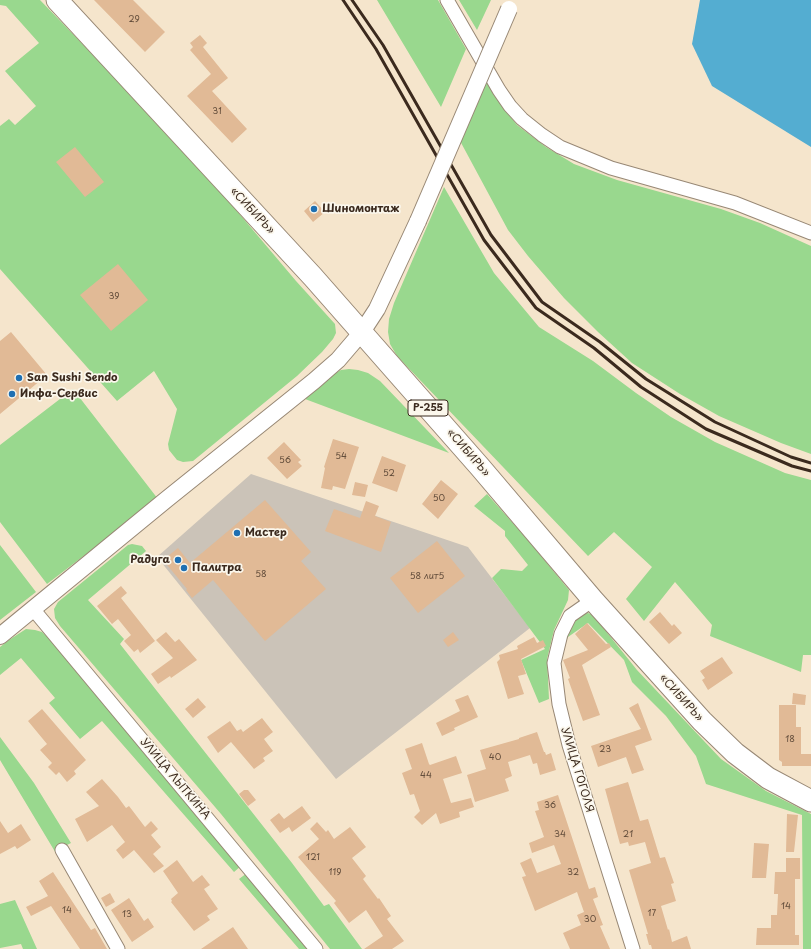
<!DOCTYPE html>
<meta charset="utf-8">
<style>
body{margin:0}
canvas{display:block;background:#f5e5cc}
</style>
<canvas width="811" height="949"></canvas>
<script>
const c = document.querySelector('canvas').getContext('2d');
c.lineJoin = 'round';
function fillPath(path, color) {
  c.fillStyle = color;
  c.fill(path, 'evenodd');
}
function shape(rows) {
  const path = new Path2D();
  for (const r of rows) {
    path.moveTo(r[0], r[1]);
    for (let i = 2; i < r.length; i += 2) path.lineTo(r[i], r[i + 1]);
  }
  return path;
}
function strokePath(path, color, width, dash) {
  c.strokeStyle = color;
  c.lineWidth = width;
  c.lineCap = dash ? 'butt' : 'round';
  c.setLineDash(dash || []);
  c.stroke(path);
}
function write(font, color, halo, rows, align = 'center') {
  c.font = font + ' "Playpen Sans",sans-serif';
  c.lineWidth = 3.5;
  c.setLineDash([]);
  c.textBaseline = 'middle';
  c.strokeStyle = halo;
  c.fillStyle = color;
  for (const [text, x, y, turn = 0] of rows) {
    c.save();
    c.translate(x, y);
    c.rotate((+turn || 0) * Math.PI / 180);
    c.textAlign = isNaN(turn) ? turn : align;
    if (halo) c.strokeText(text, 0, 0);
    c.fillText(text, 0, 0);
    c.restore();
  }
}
fillPath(shape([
 [251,474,468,547,530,628,336,779,157,557]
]), '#cbc3b8');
fillPath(shape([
 [0,0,40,0,128,91,226,198,296,281,335,324,336,333,333,339,322,352,297,376,193,461,183,462,177,460,169,450,168,444,177,409,154,371,117,401,0,269,0,126,9,119,15,125,36,106,5,71,39,43,6,6,0,5],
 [377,0,438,0,466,49,441,107],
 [459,0,491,0,477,30],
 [485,80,499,102,517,125,546,147,574,164,617,180,721,209,760,223,811,246,811,454,781,443,719,416,680,394,632,363,598,332,564,298,528,256,508,230,459,139],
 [444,187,494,273,539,327,593,361,636,393,671,417,715,442,785,473,811,480,811,655,803,655,801,672,710,636,712,625,675,582,644,621,626,599,652,567,614,532,588,556,397,356,390,344,388,332,389,319,394,303],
 [349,369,358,370,368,373,380,381,449,453,305,399,332,375,341,370],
 [73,389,158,499,47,584,0,522,0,445],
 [487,494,527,539,569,590,568,600,554,630,547,659,549,699,539,703,521,660,545,649,492,578,501,569,522,571,528,565,505,536,505,531,474,506],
 [132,544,142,546,146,551,88,600,124,639,120,644,292,863,324,906,329,904,362,949,330,949,221,814,60,626,55,618,54,609,58,602,128,545],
 [0,545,36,592,0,620],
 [588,613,593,615,637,670,721,759,766,791,811,814,811,949,803,949,802,815,706,784,696,756,666,716,632,682,624,660,588,623,568,637,563,647,574,621,583,614],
 [26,629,35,630,42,632,51,640,241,866,234,872,102,721,80,739,49,703,55,698,21,658,0,675,0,647,9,640],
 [0,737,34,783,71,843,67,845,72,853,60,860,0,760],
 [247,873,310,949,299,949,239,879],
 [15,900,37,949,23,949,21,944,0,948,0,904]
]), '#99d88e');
fillPath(shape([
 [700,0,811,0,811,147,712,86,692,44]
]), '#54add1');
fillPath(shape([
 [94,0,133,0,165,32,145,52],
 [200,35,207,43,203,47,228,78,212,91,247,129,232,143,187,96,211,74,190,50,193,47,190,43],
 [75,147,104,182,85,197,56,162],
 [315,201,325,212,313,222,304,211],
 [118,264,148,300,111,331,80,295],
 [11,332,47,375,0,414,0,341],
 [333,439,359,447,345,489,333,486,332,490,321,488,325,468,324,467],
 [284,442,301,460,298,462,302,466,287,479,267,458],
 [382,456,406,465,397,492,372,483],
 [441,480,458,494,438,519,422,504],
 [355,482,368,485,365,497,352,495],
 [265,500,311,552,301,561,326,589,265,641,213,580,192,598,186,590,187,589,163,560,178,548,190,563],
 [366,501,379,506,375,516,391,522,381,552,325,531,334,509,360,518],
 [437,541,465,576,418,613,390,578],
 [121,586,127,593,121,598,155,641,140,653,138,649,134,652,124,641,131,635,118,619,112,624,97,606],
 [660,612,672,626,674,624,682,633,669,644,649,622],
 [587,623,606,644,609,643,611,647,582,665,600,715,583,721,568,679,570,678,563,660,588,650,575,634],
 [166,632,175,642,179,639,197,660,171,678,170,676,158,684,151,674,173,658,156,640],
 [453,632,459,640,448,647,443,640],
 [534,637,537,643,543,640,546,646,521,659,526,674,518,676,524,694,508,699,497,662,500,659,499,655,518,649,517,646],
 [722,657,733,673,708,690,702,680,705,678,700,671],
 [793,693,806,695,805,705,792,704],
 [468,695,478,717,454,728,455,730,442,736,436,723,460,711,455,700],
 [198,698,206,707,193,718,185,709],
 [638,703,652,740,635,746,644,770,632,774,626,757,598,767,591,746,641,729,629,708],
 [779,705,796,705,796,727,801,727,801,754,811,754,811,766,782,766,782,762,779,760],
 [42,709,86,760,74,771,76,774,67,782,59,772,56,775,48,767,52,763,40,750,47,744,28,721],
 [262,718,273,732,264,739,273,751,263,758,265,761,254,769,231,742,218,753,207,737,230,721,237,731,241,729,243,732],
 [537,732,544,752,545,752,546,755,551,753,556,770,540,775,537,763,533,764,530,755,508,762,512,776,505,779,509,791,475,802,467,775,486,769,480,750,519,739,519,738],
 [422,743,429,764,430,765,456,756,462,773,443,779,451,803,471,798,474,807,459,812,460,817,440,824,436,813,422,825,414,817,420,811,414,794,410,795,402,773,412,769,405,749],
 [102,779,118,797,126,808,129,806,145,827,151,821,158,829,151,835,161,847,153,854,164,866,154,873,134,850,123,859,116,850,125,842,112,825,87,842,75,819,99,806,86,792],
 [628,782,640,821,648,819,660,858,665,857,674,883,671,884,676,901,661,906,668,930,669,929,672,942,687,936,691,949,652,949,651,945,649,945,646,934,648,934,629,870,651,863,645,842,629,846,628,842,620,844,605,789],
 [244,790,248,790,256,800,248,806,239,794],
 [558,795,589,889,595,887,598,897,593,899,603,925,600,926,610,949,570,949,563,933,581,925,577,915,584,912,577,892,535,911,522,877,526,876,520,863,531,858,537,873,561,864,554,845,532,853,529,843,544,837,535,811,539,810,537,802],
 [302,806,311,818,292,832,289,827,280,833,270,820,279,813,284,819],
 [787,814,798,815,794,852,786,852],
 [0,821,8,833,21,824,31,840,17,849,15,846,0,854],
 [317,822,326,832,328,830,334,839,350,827,366,847,352,858,366,876,363,879,378,899,379,898,391,916,387,919,404,941,392,949,364,949,383,936,366,910,349,923,334,903,336,901,298,857,319,839,310,829],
 [754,843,769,844,766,878,752,878],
 [786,858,800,858,800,879,795,879,795,935,799,935,799,945,756,945,757,928,771,928,771,915,777,915,778,894,774,894,775,872,786,872],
 [177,860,193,882,202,875,210,885,204,889,218,909,207,916,210,920,194,931,171,902,172,901,171,899,178,893,163,871],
 [53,872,91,930,95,928,107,949,80,949,51,906,31,916,26,907,48,896,39,881],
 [110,893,115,902,106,907,101,898],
 [129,898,144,921,148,918,154,927,132,942,111,910],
 [233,927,248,949,201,949]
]), '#e1ba96');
const minor = shape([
 [447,0,499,90,510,106,522,119,542,135,560,147,611,168,735,203,811,233],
 [593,600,570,616,561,634,554,663,559,704,569,745,633,949],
 [33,609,316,949],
 [62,850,118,949]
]);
const tertiary = shape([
 [0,636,167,499,314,381,338,360,362,332,377,309,418,221]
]);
const trunk = shape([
 [57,0,313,277,480,467,593,600,702,721,735,753,768,778,811,801]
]);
strokePath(minor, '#988875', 15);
strokePath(tertiary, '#988875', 18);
strokePath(trunk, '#988875', 23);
strokePath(minor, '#fff', 13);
strokePath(tertiary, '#fff', 16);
strokePath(trunk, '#fff', 21);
strokePath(shape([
 [343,0,376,49,484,240,536,308,594,348,641,387,706,429,792,466,811,471],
 [352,0,383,45,491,235,542,302,600,342,646,379,715,422,791,457,811,463]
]), '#3b2a1e', 3);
const tertiaryBridge = shape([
 [418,221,509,9]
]);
strokePath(tertiaryBridge, '#988875', 18, []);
strokePath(tertiaryBridge, '#fff', 16);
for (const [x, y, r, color] of [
 [314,209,4,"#1f6fb2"],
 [19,378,4,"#1f6fb2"],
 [12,394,4,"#1f6fb2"],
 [237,533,4,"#1f6fb2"],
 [178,560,4,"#1f6fb2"],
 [184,568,4,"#1f6fb2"]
]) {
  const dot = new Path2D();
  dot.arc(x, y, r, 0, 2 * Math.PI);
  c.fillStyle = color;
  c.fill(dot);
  strokePath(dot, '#fbf7ec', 1.5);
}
write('9px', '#644e3c', null, [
 ["29",134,20],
 ["31",217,112],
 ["39",114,297],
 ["54",341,457],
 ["56",285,461],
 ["52",389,474],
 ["50",439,499],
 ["58",261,575],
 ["58 лит5",427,577],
 ["18",790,740],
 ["23",605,750],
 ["40",495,758],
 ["44",426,776],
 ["36",550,806],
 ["34",560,835],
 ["21",628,835],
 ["121",313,858],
 ["119",335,873],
 ["32",573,873],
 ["14",786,907],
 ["14",67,911],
 ["17",652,914],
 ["13",127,915],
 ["30",590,920]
]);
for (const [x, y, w] of [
 [428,408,40]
]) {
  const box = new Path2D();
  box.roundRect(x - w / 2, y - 8, w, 16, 3);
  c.fillStyle = '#fbf7ec';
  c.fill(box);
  strokePath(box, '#3b2a1e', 1);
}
write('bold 10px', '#3b2a1e', null, [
 ["Р-255",428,408]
]);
write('bold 11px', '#3b2a1e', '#fbf7ec', [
 ["Шиномонтаж",322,209],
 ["San Sushi Sendo",27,378],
 ["Инфа-Сервис",20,394],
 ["Мастер",245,533],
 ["Радуга",170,560,"right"],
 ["Палитра",192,568]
], 'left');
write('11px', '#3b2a1e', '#fbf7ec', [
 ["«СИБИРЬ»",252,211,47],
 ["«СИБИРЬ»",468,453,49],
 ["«СИБИРЬ»",681,698,48],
 ["УЛИЦА ГОГОЛЯ",577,770,73],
 ["УЛИЦА ЛЫТКИНА",175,779,50]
]);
</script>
